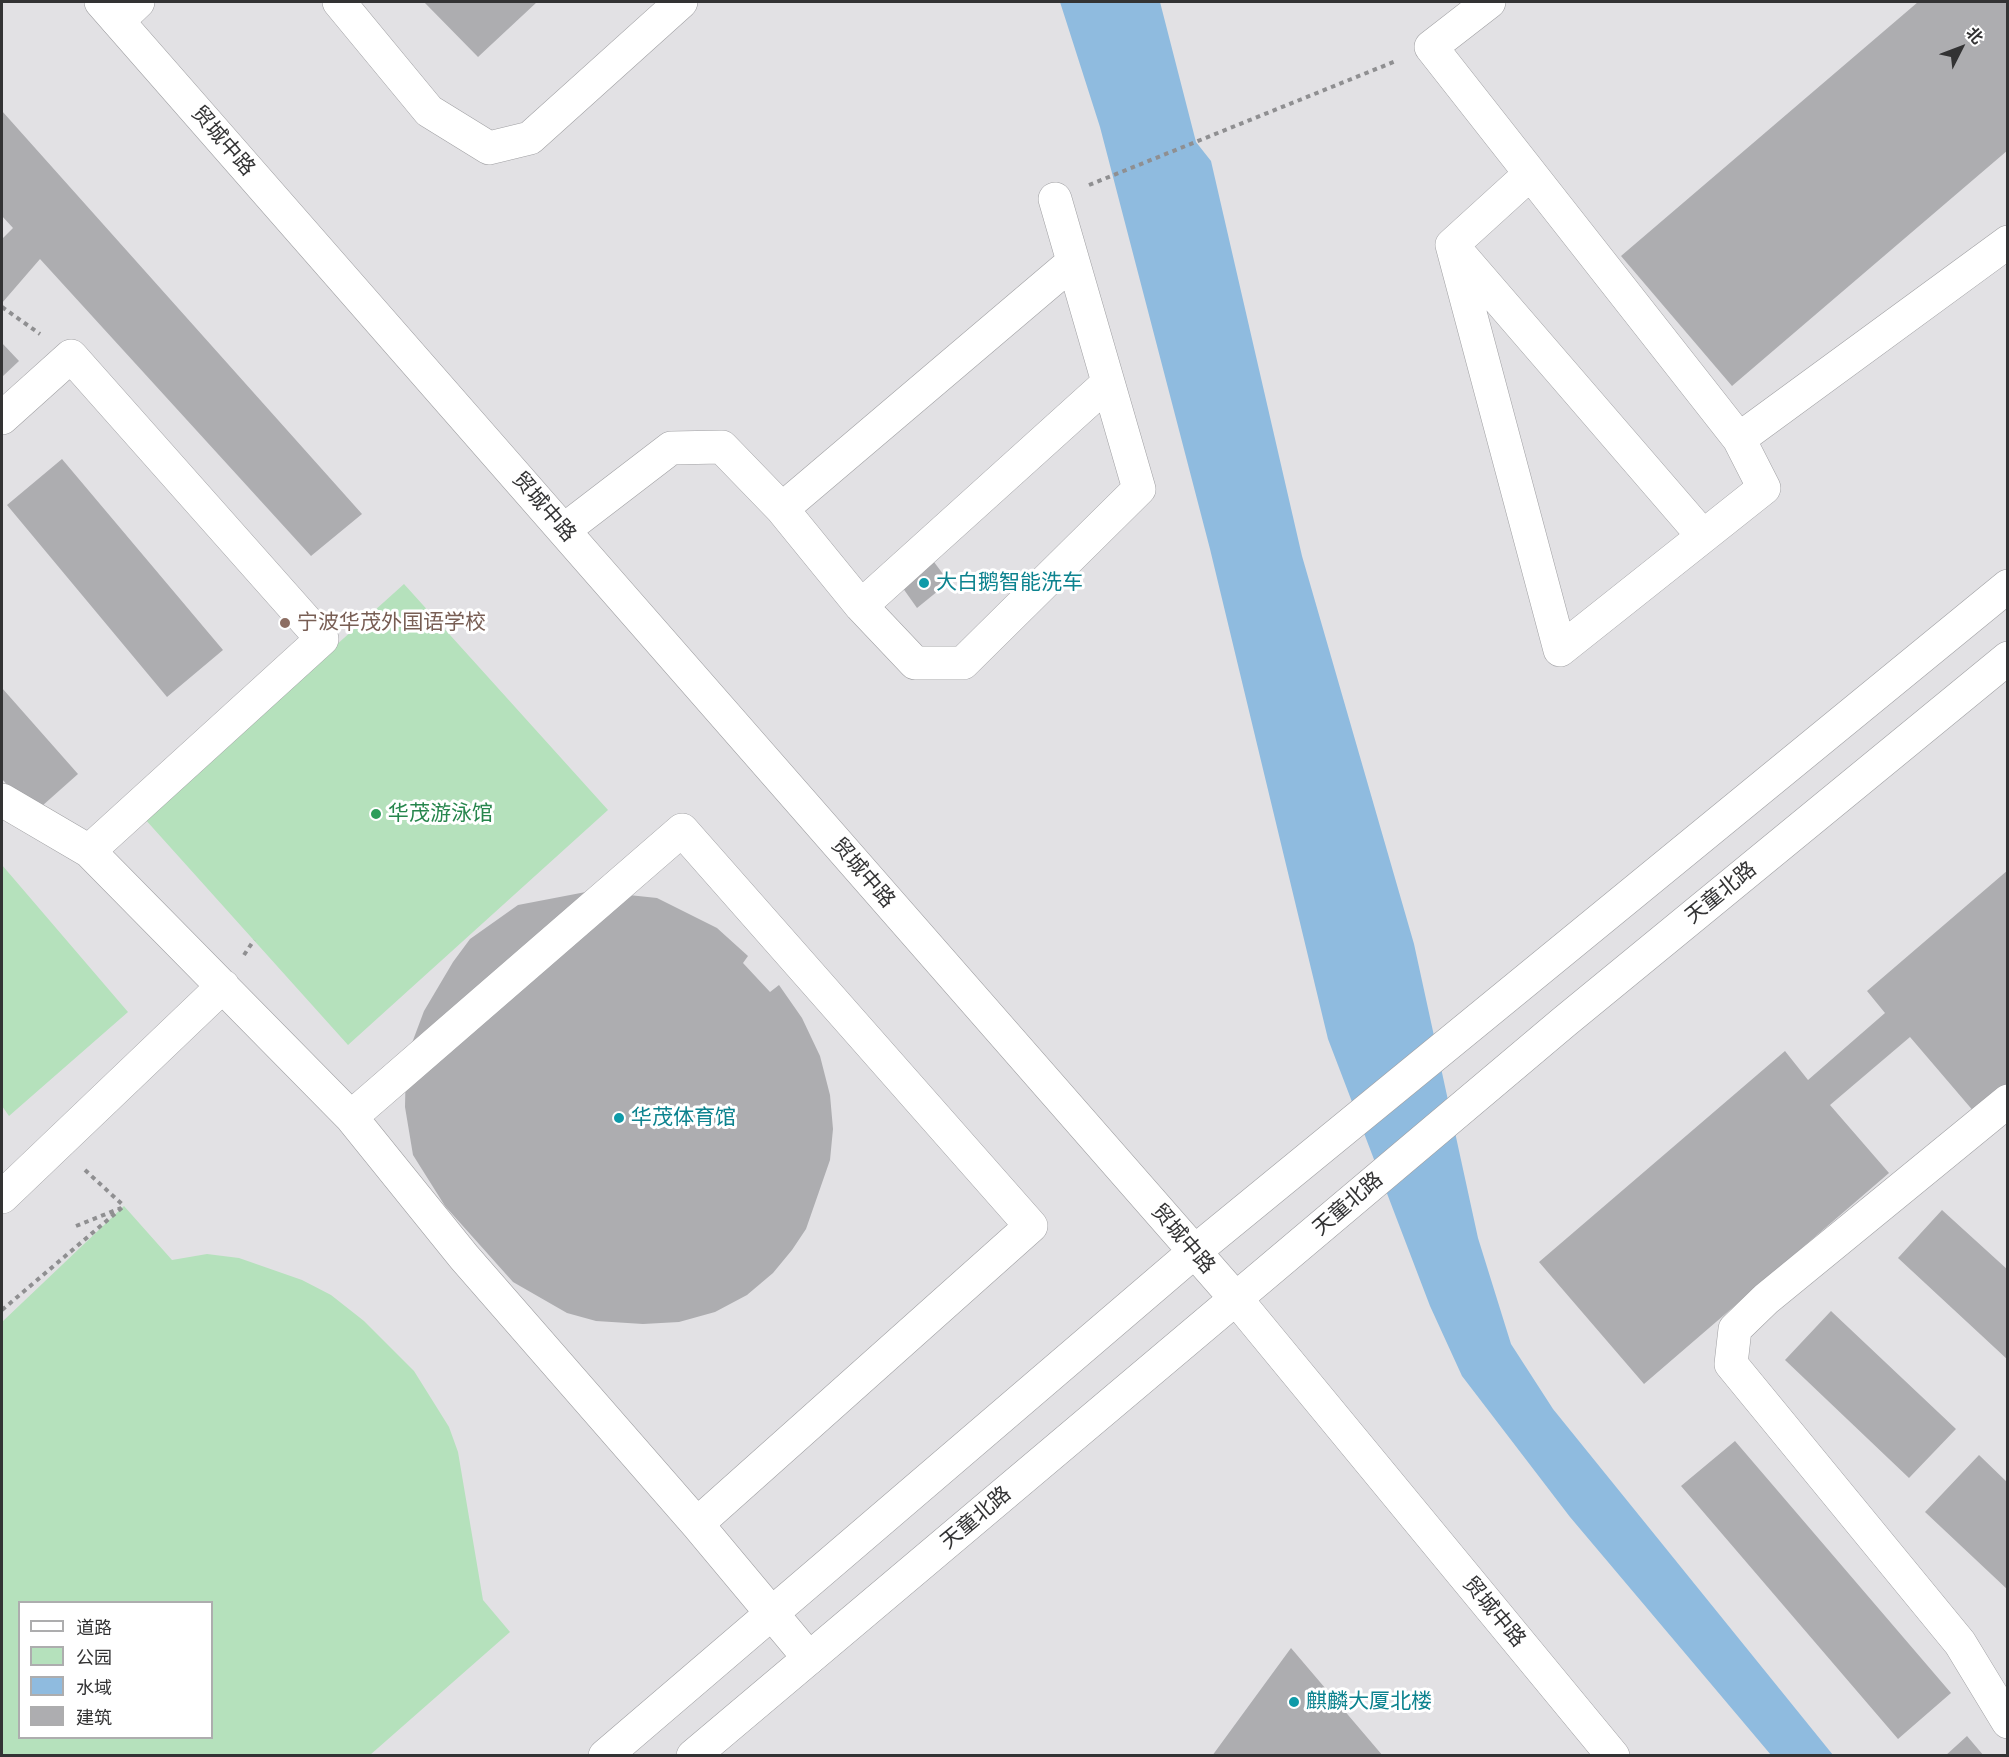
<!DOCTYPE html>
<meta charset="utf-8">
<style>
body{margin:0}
#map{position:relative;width:2009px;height:1757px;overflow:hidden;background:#e2e1e4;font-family:Montserrat,"Noto Sans SC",sans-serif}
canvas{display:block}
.frame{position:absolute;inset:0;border:3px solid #333334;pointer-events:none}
.legend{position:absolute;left:18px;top:1601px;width:195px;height:138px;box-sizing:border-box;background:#fff;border:2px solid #adadae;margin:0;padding:8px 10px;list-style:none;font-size:18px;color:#333334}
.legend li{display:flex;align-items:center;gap:12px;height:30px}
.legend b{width:30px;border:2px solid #adadae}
.north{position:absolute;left:1931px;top:18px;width:60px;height:60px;-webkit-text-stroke:4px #fff;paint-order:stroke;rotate:48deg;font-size:16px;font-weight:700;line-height:24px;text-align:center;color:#333334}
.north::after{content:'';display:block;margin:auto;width:21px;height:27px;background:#333334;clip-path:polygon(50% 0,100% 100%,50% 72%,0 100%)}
</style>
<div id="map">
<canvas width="2009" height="1757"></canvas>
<div class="frame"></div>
<ul class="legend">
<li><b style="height:8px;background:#fff"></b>道路</li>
<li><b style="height:16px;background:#b5e1bc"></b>公园</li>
<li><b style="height:16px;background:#8fbbdf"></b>水域</li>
<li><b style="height:16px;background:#adadb0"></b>建筑</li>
</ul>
<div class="north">北</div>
</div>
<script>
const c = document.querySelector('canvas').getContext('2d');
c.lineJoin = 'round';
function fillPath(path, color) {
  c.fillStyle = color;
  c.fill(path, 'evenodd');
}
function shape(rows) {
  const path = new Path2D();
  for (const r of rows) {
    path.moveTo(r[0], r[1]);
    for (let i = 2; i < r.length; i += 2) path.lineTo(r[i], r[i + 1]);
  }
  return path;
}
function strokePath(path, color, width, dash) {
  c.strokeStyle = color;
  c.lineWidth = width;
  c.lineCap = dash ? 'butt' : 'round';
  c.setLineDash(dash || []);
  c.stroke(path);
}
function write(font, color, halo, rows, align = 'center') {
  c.font = font + ' Montserrat,"Noto Sans SC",sans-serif';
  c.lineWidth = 6;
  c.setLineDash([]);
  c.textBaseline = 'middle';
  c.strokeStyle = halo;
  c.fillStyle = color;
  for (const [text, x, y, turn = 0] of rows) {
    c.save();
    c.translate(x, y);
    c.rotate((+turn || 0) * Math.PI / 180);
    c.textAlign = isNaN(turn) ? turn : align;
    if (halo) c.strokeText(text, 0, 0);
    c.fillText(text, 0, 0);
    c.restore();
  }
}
fillPath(shape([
 [404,584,608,810,348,1045,144,818],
 [2,865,128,1012,9,1116,2,1106],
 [124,1206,172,1260,207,1254,239,1258,302,1280,331,1295,364,1321,414,1371,449,1427,458,1452,483,1600,510,1632,370,1755,2,1755,2,1322],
 [20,1602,212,1602,212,1738,20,1738]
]), '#b5e1bc');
fillPath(shape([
 [1060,2,1160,2,1196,142,1211,161,1302,556,1414,944,1478,1238,1511,1344,1553,1409,1833,1755,1771,1755,1570,1517,1462,1376,1430,1306,1328,1039,1210,549,1100,127]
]), '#8fbbdf');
fillPath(shape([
 [424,2,537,2,478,57],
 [1918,2,2008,2,2008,150,1732,386,1621,256],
 [2,111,362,514,311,556,40,259,2,303,2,239,13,228,2,216],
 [2,343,19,361,2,377],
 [62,459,223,650,167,697,7,505],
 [931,558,949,582,917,608,900,584],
 [2,688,78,774,33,814,2,779],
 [2008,870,2008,1085,1975,1113,1910,1037,1830,1105,1889,1173,1644,1384,1539,1262,1785,1051,1808,1080,1885,1013,1867,991],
 [591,891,657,898,717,928,748,956,743,963,770,992,779,985,802,1018,820,1056,830,1095,833,1129,830,1160,806,1229,792,1250,773,1273,747,1295,715,1312,679,1322,643,1324,596,1321,567,1313,513,1282,445,1206,413,1155,405,1107,406,1059,424,1011,453,962,470,939,518,905],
 [1942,1210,2008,1270,2008,1360,1898,1258],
 [1831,1311,1956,1429,1909,1478,1785,1360],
 [1735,1441,1951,1693,1898,1739,1681,1486],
 [1979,1455,2008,1483,2008,1590,1925,1512],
 [1291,1648,1383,1756,1212,1756],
 [1967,1736,1984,1756,1945,1756]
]), '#adadb0');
const minor = shape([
 [339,2,429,111,489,148,530,138,681,2],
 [1489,2,1431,47,1739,439,2008,242],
 [118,21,138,2],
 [1530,174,1452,245,1560,650,1764,488,1739,439],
 [1457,251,1703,536],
 [2,418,71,356,322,639,89,851],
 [782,509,1073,262],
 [564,530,671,448,722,447,782,509,861,606,915,663,963,663,1139,489,1055,199],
 [861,606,1108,383],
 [2,800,89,851,351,1117,464,1257,697,1524,809,1658],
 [2008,1101,1766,1299,1735,1329,1731,1364,1960,1643,2008,1722],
 [351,1117,682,830,1031,1226,697,1524],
 [2,1197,223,986]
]);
const major = shape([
 [101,2,1237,1300,1613,1756],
 [605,1756,1194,1252,2008,586],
 [693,1756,1564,1022,2008,658]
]);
strokePath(minor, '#a0a0a3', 34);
strokePath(major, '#a0a0a3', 34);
strokePath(shape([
 [1089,185,1396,61],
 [2,307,40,334],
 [244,955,254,940],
 [85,1170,124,1206],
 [76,1226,121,1208],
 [2,1310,124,1206]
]), '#8f8f91', 4, [4.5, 4.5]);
strokePath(minor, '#fff', 33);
strokePath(major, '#fff', 33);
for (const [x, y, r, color] of [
 [924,583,6,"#0f9aa8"],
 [285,623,6,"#8d6e63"],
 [376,814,6,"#2e9e5b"],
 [619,1118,6,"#0f9aa8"],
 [1294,1702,6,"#0f9aa8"]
]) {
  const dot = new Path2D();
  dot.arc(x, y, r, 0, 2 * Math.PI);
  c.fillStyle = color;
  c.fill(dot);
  strokePath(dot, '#fff', 2);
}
write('21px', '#333334', '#fff', [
 ["贸城中路",223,141,49],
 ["贸城中路",544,507,49],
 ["贸城中路",863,873,49],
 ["天童北路",1721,893,-39],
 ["天童北路",1348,1204,-41],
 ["贸城中路",1183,1239,49],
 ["天童北路",976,1518,-40],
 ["贸城中路",1494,1612,50]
]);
write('21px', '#0d838f', '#fff', [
 ["大白鹅智能洗车",936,583],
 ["华茂体育馆",631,1118],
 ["麒麟大厦北楼",1306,1702]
], 'left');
write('21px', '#785e54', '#fff', [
 ["宁波华茂外国语学校",297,623]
], 'left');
write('21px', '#27864d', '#fff', [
 ["华茂游泳馆",388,814]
], 'left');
</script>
